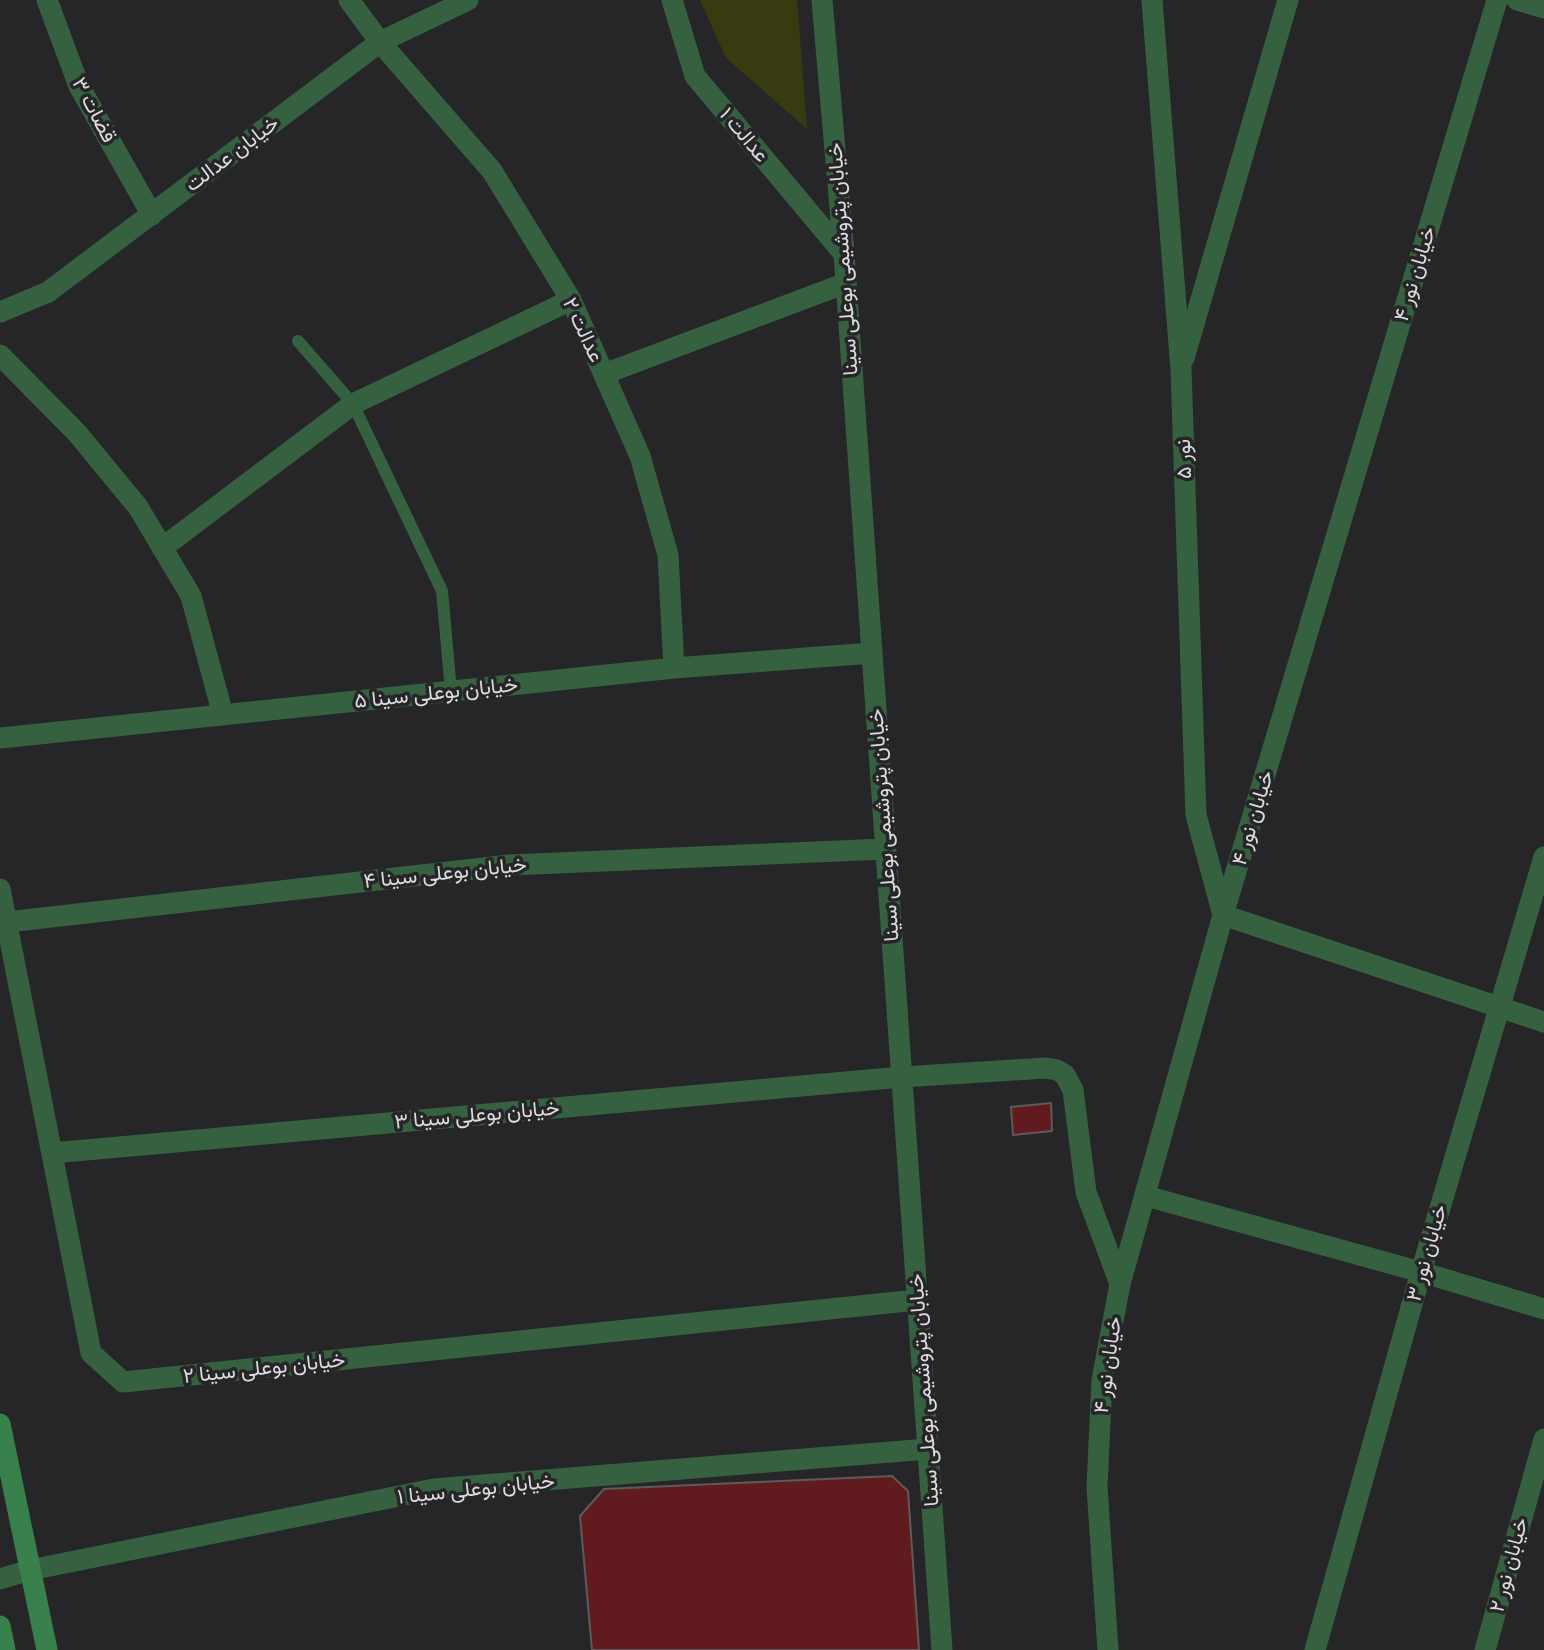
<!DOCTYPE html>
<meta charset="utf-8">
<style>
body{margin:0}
canvas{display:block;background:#262629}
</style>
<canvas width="1544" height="1650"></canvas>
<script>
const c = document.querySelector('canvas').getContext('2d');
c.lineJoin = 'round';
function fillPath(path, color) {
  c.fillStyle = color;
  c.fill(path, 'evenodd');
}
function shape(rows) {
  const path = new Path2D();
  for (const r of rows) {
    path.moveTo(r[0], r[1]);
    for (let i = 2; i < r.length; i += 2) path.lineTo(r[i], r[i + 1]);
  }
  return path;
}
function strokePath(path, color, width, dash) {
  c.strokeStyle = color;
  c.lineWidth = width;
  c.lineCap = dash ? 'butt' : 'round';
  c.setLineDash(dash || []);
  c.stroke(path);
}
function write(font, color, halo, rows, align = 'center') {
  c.font = font + ' "Public Sans",Vazirmatn,sans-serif';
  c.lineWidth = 7;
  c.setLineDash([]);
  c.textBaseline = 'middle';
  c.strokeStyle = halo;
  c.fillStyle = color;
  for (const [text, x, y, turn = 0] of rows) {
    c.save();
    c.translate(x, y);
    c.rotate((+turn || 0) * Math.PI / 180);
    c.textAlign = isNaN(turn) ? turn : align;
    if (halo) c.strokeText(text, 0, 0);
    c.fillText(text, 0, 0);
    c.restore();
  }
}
fillPath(shape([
 [700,0,797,0,807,129,726,58]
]), '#373b0f');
const building = shape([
 [1051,1103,1052,1131,1013,1135,1011,1107,1051,1103],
 [892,1476,908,1491,919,1650,592,1650,580,1516,604,1489,892,1476]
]);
fillPath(building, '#611b1f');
strokePath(building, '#5f5a5a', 2);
strokePath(shape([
 [298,341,353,404,442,591,451,691]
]), '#366140', 12);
strokePath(shape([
 [47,0,79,86,152,215],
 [349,0,380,42,492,171,571,300,640,456,668,555,674,668],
 [672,0,695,76,844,254],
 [822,0,844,254,942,1650],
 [1152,0,1181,370,1196,815,1223,915,1544,1022],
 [1517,0,1544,8],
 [0,312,48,292,380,42,468,0],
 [0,355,77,433,138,507,191,596,223,715],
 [1184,358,1288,0],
 [604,374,846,283],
 [162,548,353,404,571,300],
 [0,738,674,668,872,653],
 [0,889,91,1353,123,1382,917,1300],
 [7,922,510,865,885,849],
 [52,1153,902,1077,1046,1068,1057,1070,1065,1075,1073,1090,1086,1192,1120,1284],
 [1146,1196,1421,1272,1544,1309],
 [0,1579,30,1570,434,1489,928,1449],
 [1108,1650,1097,1487,1102,1380,1120,1284,1223,915,1497,0],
 [1315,1650,1421,1272,1544,857],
 [1485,1650,1544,1439]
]), '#366140', 21);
strokePath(shape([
 [0,1424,47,1650],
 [0,1626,5,1650]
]), '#39814c', 21);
write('21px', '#dcdcdf', '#262629', [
 ["قضات ۳",94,110,62],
 ["عدالت ۱",744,135,50],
 ["خیابان عدالت",232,154,-37],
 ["خیابان پتروشیمی بوعلی سینا",843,259,-94],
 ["خیابان نور ۴",1415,274,-73],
 ["عدالت ۲",583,330,65],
 ["نور ۵",1184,459,-92],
 ["خیابان بوعلی سینا ۵",436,693,-6],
 ["خیابان نور ۴",1253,818,-73],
 ["خیابان پتروشیمی بوعلی سینا",884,825,-94],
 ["خیابان بوعلی سینا ۴",445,873,-6],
 ["خیابان بوعلی سینا ۳",477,1115,-5],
 ["خیابان نور ۳",1427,1253,-74],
 ["خیابان نور ۴",1108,1365,-82],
 ["خیابان بوعلی سینا ۲",264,1368,-6],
 ["خیابان پتروشیمی بوعلی سینا",924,1390,-94],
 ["خیابان بوعلی سینا ۱",476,1489,-6],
 ["خیابان نور ۲",1509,1565,-75]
]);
</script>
